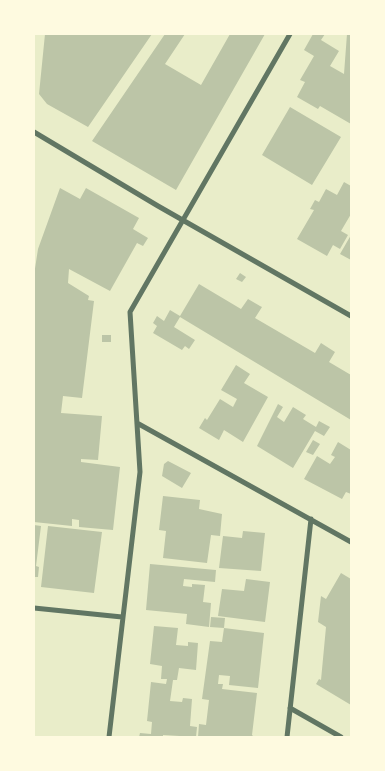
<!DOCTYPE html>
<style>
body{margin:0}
#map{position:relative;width:385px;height:771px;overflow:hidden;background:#e9edc9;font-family:"PT Serif",serif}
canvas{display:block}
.frame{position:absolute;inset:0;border:35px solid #fefae0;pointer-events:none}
</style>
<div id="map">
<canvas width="385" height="771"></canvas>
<div class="frame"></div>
</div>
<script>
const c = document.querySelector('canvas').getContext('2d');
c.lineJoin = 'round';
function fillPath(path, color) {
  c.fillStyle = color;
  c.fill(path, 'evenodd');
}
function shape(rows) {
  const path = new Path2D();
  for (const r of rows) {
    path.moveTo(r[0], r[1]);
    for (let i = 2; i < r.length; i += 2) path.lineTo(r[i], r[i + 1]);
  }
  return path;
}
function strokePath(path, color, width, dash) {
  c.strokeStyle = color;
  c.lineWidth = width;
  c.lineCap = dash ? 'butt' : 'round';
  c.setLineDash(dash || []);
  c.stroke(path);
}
fillPath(shape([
 [45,34,152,34,88,127,47,104,39,94],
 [165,34,185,34,165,64,201,85,230,34,265,34,176,190,92,141],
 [313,34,325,34,321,40,339,51,330,66,344,74,347,34,351,34,351,124,320,106,318,109,297,97,305,82,300,80,314,56,304,50],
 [290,107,341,137,312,185,262,155],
 [344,182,351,186,351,214,341,231,348,235,340,249,333,245,327,256,297,239,314,210,310,209,315,200,319,202,326,189,337,195],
 [60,188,80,199,86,188,139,218,133,229,148,238,143,246,137,243,110,291,69,269,68,283,89,296,88,300,94,301,82,398,63,396,61,413,102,416,98,460,81,459,81,462,120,467,113,530,79,527,79,520,72,519,72,526,34,522,34,275,38,249],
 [351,235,351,260,340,254],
 [240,273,246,277,242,282,236,279],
 [199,284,241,309,248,299,260,306,262,307,255,318,315,353,321,343,335,352,329,362,351,375,351,420,180,317,174,327,195,340,189,349,185,346,182,350,153,333,157,326,153,323,157,316,164,321,170,310,180,316],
 [102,335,111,335,111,342,102,342],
 [236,365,250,374,244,383,268,397,243,442,224,430,219,440,199,428,205,418,207,420,220,399,233,407,237,399,221,390],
 [278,404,283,407,277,417,284,422,293,407,306,415,303,419,316,427,319,421,330,427,324,436,315,431,293,468,257,446],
 [313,440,320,444,313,455,306,452],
 [338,442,351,450,351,494,346,492,342,499,304,479,317,456,330,464,335,457,331,455],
 [168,461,191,473,182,488,162,476,164,464],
 [163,496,200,500,199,509,222,514,220,536,211,535,207,563,163,558,166,531,159,530],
 [34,525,41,526,36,566,39,567,38,577,34,577],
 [48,526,102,532,94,593,41,587],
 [243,531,265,533,261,571,219,568,223,536,242,538],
 [150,564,216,570,215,582,184,579,183,586,192,587,192,584,205,585,203,602,211,603,209,627,186,624,187,614,146,610],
 [341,573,351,579,351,705,316,684,319,679,321,680,326,627,318,622,321,596,326,599],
 [246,579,270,582,265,622,218,616,222,589,244,591],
 [211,617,225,618,224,628,210,627],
 [154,626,178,628,176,645,188,646,188,642,198,643,196,670,179,668,177,680,173,680,170,701,182,702,183,698,192,699,190,726,197,727,196,737,163,735,163,737,139,737,140,733,151,734,152,722,147,721,151,682,166,684,167,679,161,679,162,666,150,664],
 [224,628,264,633,258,688,229,685,230,676,219,675,218,684,223,684,222,689,257,693,252,735,254,737,198,737,199,724,206,725,209,700,202,699,210,641,222,642]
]), '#bcc5a7');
strokePath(shape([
 [34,132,158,206,351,316],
 [137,423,351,542],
 [34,608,122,617],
 [290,708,341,737],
 [109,737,140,472,130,312,290,34],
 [287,737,311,519]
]), '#617663', 5);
</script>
